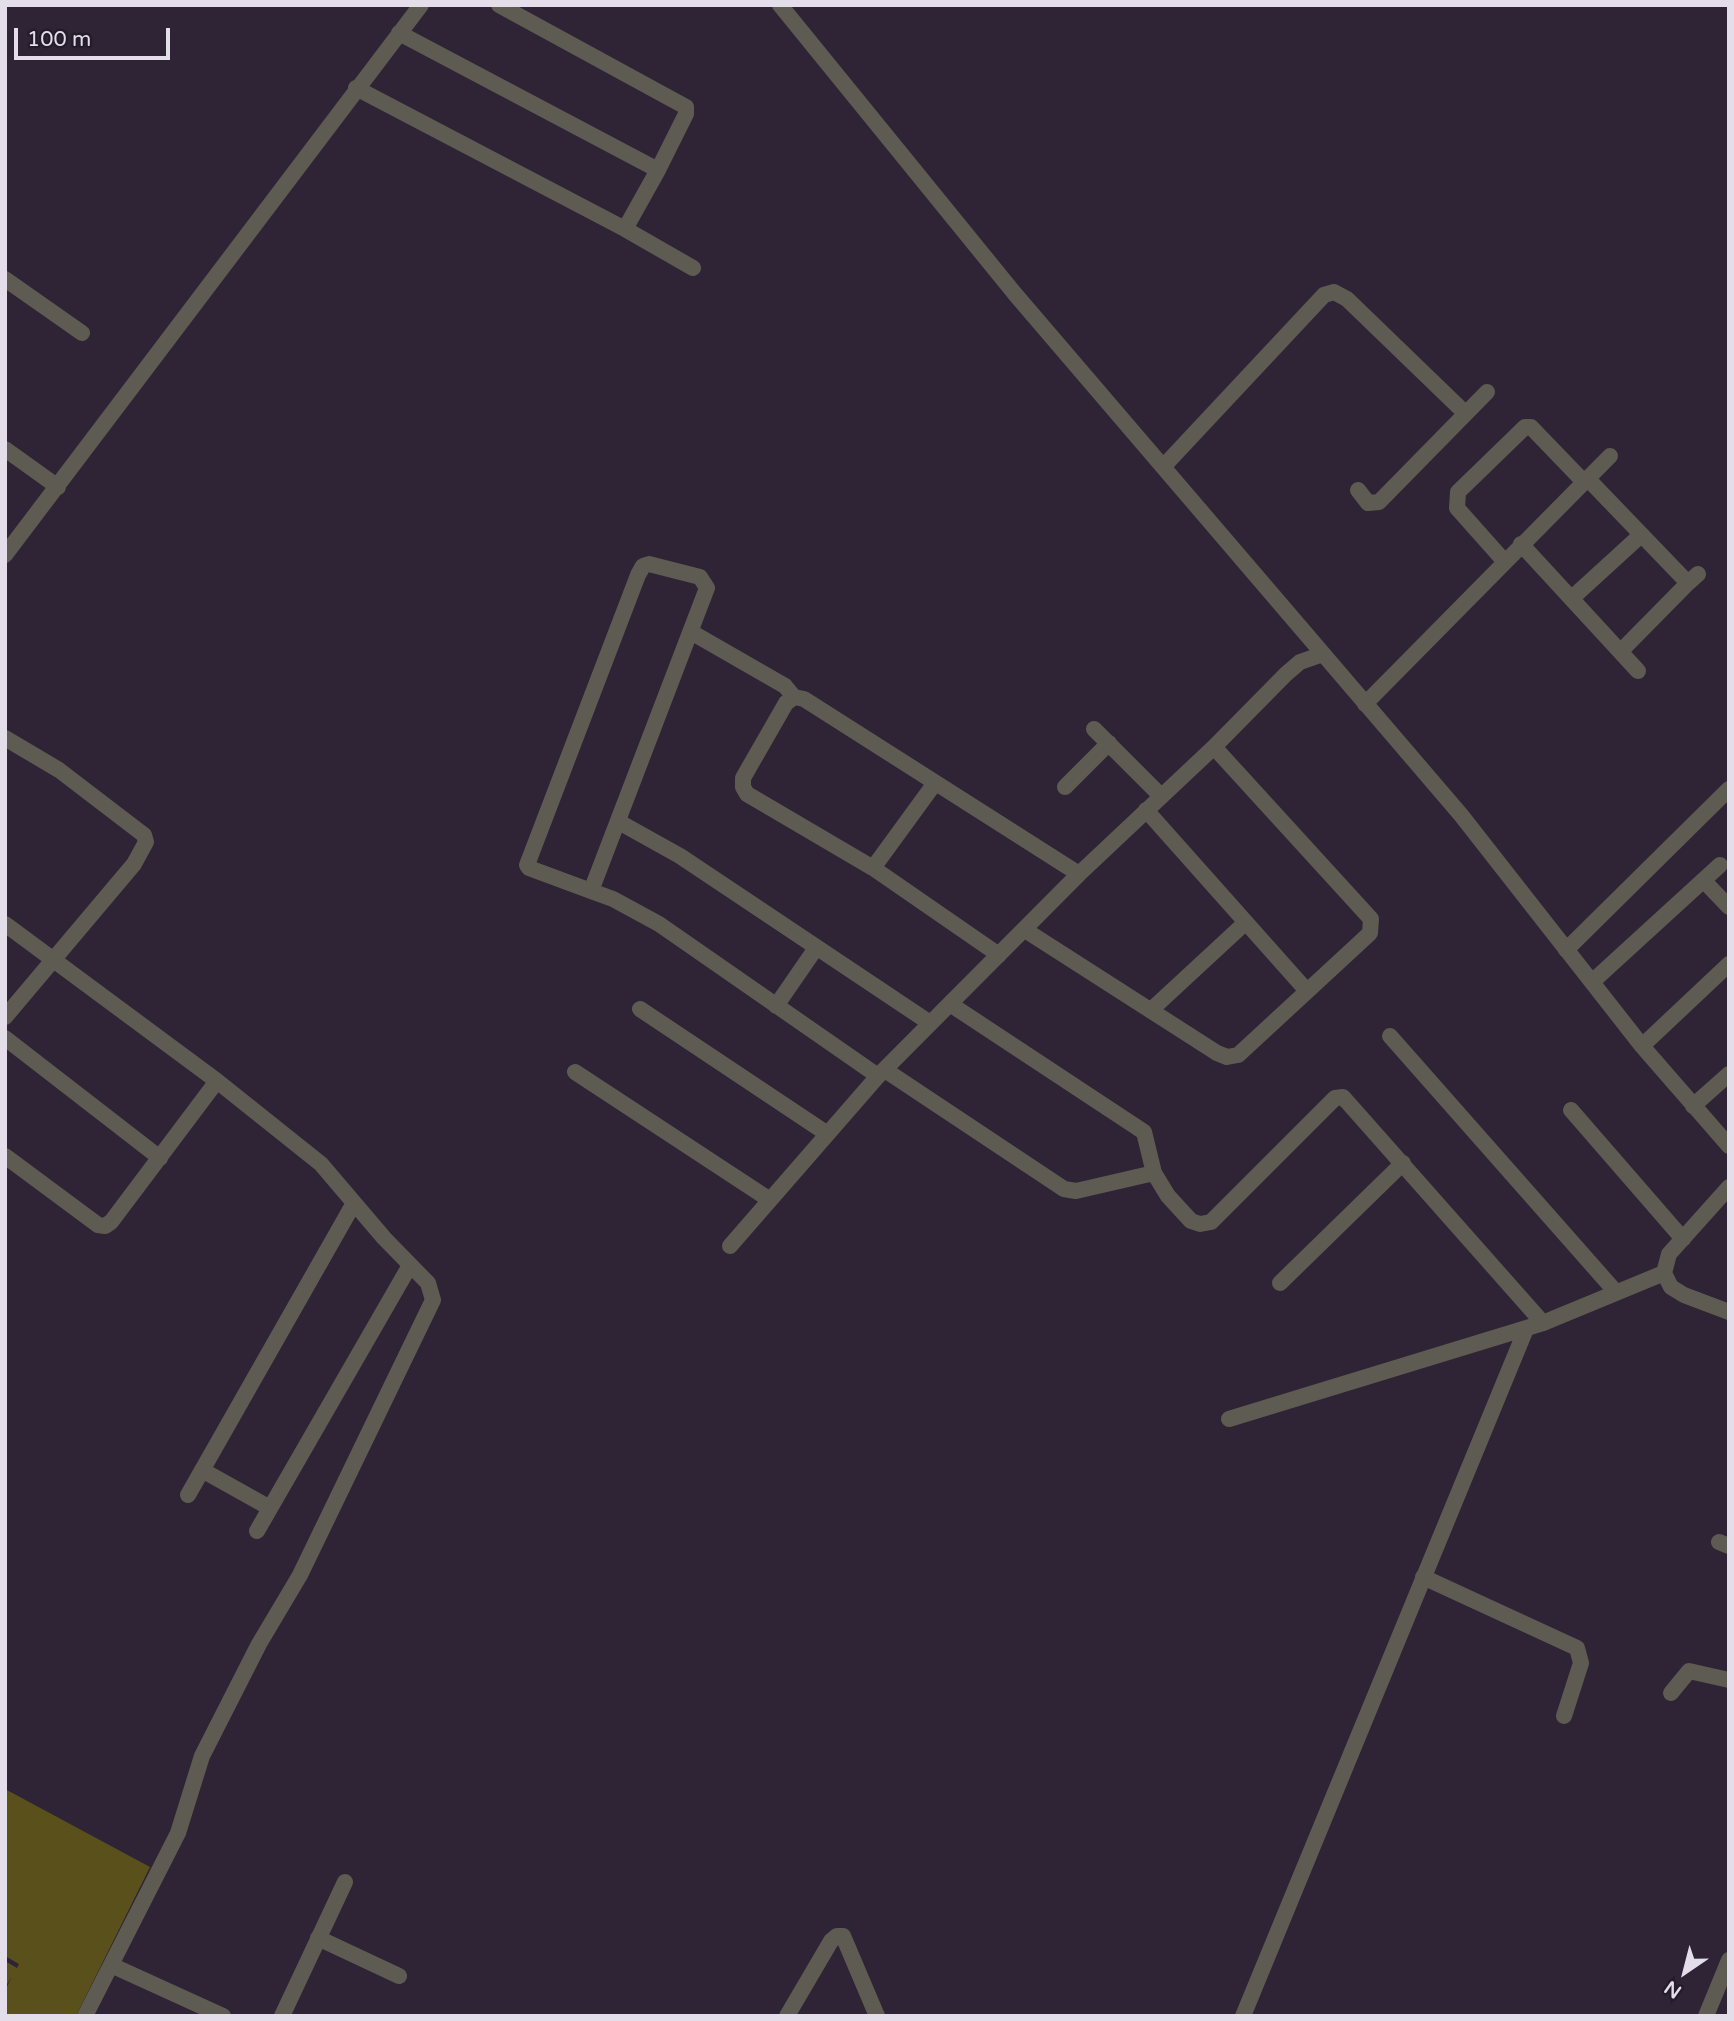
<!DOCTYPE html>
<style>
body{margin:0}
#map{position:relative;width:1734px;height:2021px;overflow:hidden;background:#2e2436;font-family:"Varela Round",sans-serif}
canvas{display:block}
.frame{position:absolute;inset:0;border:7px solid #e4deea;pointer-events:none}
.north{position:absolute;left:1650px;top:1937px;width:70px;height:70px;-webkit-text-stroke:5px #241b2c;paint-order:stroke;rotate:215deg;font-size:19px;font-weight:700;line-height:28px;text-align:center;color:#e4deea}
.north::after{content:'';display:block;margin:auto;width:24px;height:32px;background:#e4deea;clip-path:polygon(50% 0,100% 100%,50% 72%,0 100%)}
.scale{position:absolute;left:14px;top:28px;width:156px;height:32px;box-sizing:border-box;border:4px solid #e4deea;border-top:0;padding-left:9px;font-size:21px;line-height:24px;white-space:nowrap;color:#e4deea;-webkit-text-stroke:5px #241b2c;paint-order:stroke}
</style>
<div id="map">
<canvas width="1734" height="2021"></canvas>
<div class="frame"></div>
<div class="north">N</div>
<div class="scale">100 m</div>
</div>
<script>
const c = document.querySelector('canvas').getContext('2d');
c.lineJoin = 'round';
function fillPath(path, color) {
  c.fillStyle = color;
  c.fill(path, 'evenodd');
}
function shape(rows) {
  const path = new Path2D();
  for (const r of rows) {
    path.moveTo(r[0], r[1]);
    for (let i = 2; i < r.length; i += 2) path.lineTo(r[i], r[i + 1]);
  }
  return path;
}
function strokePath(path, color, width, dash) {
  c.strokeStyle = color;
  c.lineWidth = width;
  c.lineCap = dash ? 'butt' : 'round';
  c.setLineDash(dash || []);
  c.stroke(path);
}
fillPath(shape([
 [5,1789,150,1867,76,2016,5,2016,5,1990,12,1977,5,1987,5,1961,17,1968,19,1964,5,1956]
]), '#5a501c');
strokePath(shape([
 [499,5,686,107,686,114,658,170,625,229],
 [780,5,1015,294,1461,815,1642,1046,1729,1146],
 [399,33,658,170],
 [356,88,625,229,693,268],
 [5,279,82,333],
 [5,449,58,487],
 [1163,467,1324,295,1334,292,1347,299,1465,413],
 [1587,478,1688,583,1698,574],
 [1358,490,1368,503,1379,502,1487,392],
 [1521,544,1638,671],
 [5,555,421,5],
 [1505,562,1457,508,1458,492,1525,427,1531,427,1583,481],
 [1572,598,1641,535],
 [691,632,785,686,794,697],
 [1621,651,1688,583],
 [1365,704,1610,456],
 [1094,729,1161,796],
 [5,738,59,770,144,835,146,842,134,864,5,1017],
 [1065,787,1109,743],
 [1146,810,1307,991],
 [619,822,680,856,930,1023],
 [873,868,935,783],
 [1704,881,1729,907],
 [591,891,707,588,700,577,649,564,643,566,638,575,527,865,529,868,591,891,613,899,659,924,878,1076],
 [5,924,217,1081,321,1164,384,1238,428,1283,433,1300,300,1575,259,1644,202,1756,178,1833,85,2016],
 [1025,930,1217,1053,1227,1057,1238,1055,1370,933,1371,919,1214,747],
 [1566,950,1729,789],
 [999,955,873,868,747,794,743,787,743,778,786,703,794,697,804,699,1079,874],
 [1592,982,1720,865],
 [950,1004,1144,1132,1154,1173,1168,1196,1191,1221,1200,1224,1211,1222,1335,1098,1343,1097,1543,1323],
 [776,1006,816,948],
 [640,1009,826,1133],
 [1151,1010,1245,923],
 [1390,1036,1615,1291],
 [5,1038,160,1158],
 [1642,1046,1729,964],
 [885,1070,1064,1189,1076,1191,1154,1173],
 [575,1072,770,1200],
 [1693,1106,1729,1074],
 [1571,1110,1683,1239],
 [5,1156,98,1225,105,1226,111,1222,217,1081],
 [1729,1187,1669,1254,1664,1273,1671,1287,1684,1295,1729,1312],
 [730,1246,878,1076,1079,874,1214,747,1286,674,1300,662,1323,654],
 [1280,1283,1403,1163],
 [1229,1419,1543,1323,1664,1273],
 [202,1470,270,1508],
 [188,1495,354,1203],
 [257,1531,409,1267],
 [1719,1542,1729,1546],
 [1423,1577,1577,1648,1581,1663,1564,1716],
 [1671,1693,1689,1671,1729,1680],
 [318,1938,399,1976],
 [111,1965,223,2016],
 [282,2016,345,1882],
 [787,2016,831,1941,837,1936,843,1936,846,1943,877,2016],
 [1243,2016,1526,1329],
 [1706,2016,1729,1960]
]), '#5e5c52', 16);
</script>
